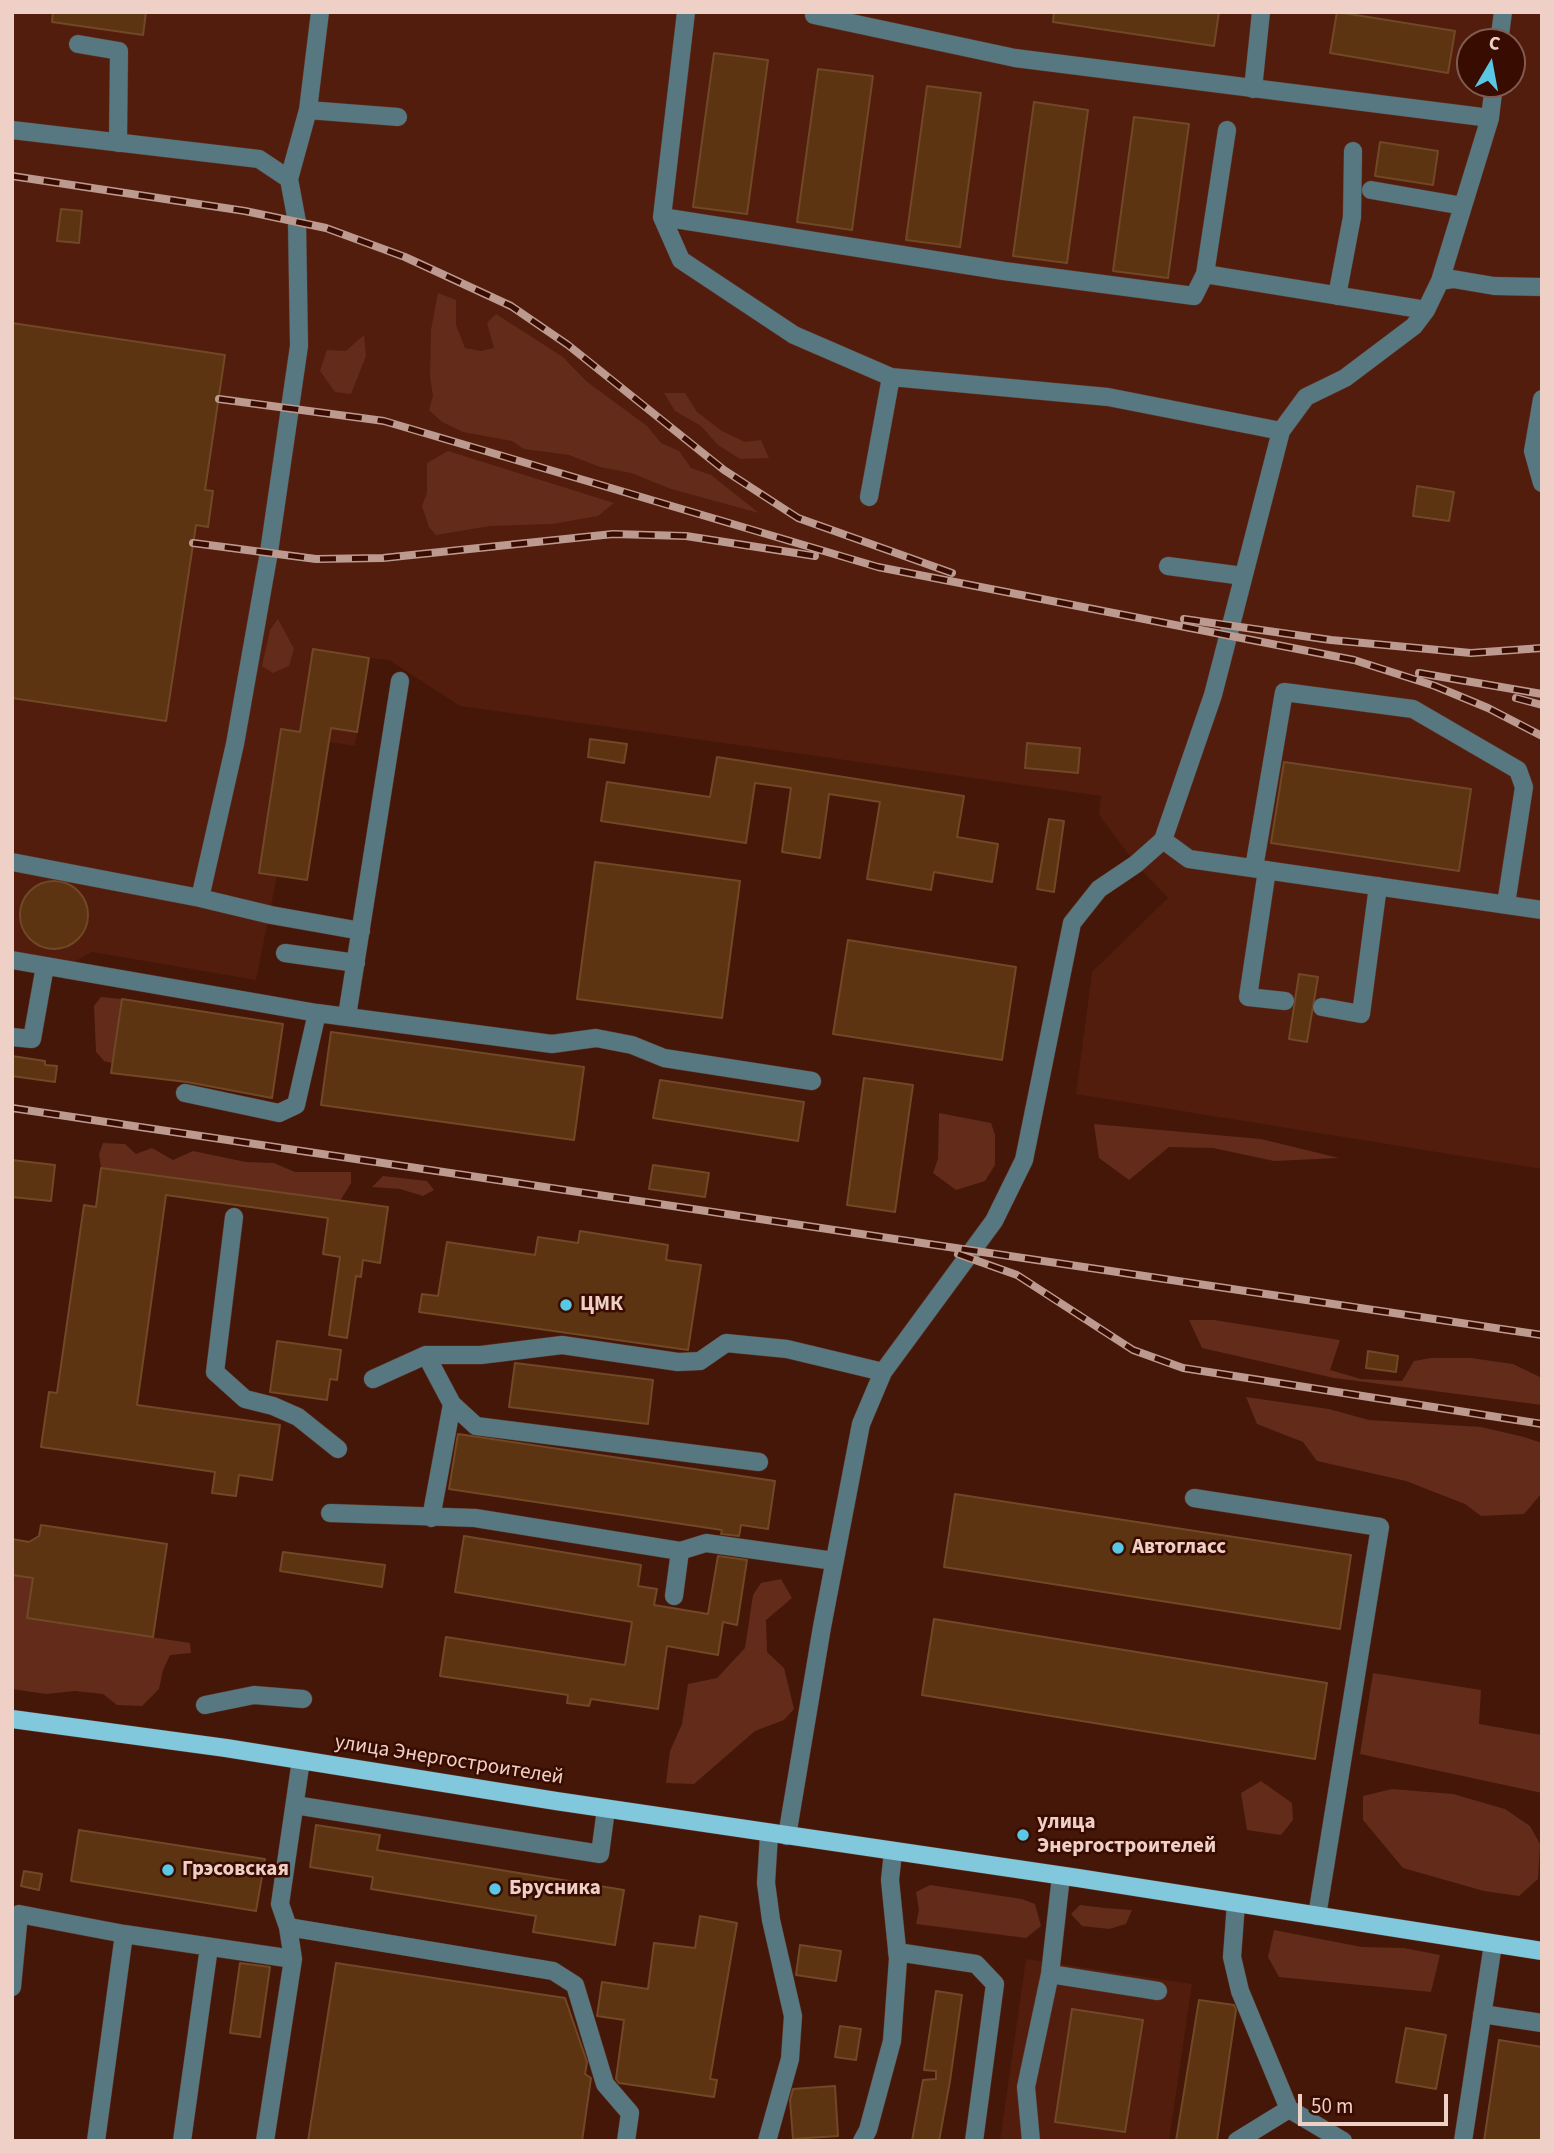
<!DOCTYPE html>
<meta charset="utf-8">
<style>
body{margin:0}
#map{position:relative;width:1554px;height:2153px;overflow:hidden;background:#441708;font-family:"Source Sans 3",sans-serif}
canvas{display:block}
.frame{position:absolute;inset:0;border:14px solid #efd0c7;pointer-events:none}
.north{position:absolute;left:1456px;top:28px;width:70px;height:70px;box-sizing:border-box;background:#380c01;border:2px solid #815a50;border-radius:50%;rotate:10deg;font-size:19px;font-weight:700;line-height:28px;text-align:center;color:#efd0c7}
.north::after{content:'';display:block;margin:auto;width:24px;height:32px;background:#5ac8e5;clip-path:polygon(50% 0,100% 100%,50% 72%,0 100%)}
.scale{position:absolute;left:1298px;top:2094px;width:150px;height:32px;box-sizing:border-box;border:4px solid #efd0c7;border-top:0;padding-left:9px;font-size:21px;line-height:24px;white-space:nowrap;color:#efd0c7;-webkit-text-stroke:5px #380c01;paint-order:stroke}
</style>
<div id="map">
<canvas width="1554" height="2153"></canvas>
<div class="frame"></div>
<div class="north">С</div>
<div class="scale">50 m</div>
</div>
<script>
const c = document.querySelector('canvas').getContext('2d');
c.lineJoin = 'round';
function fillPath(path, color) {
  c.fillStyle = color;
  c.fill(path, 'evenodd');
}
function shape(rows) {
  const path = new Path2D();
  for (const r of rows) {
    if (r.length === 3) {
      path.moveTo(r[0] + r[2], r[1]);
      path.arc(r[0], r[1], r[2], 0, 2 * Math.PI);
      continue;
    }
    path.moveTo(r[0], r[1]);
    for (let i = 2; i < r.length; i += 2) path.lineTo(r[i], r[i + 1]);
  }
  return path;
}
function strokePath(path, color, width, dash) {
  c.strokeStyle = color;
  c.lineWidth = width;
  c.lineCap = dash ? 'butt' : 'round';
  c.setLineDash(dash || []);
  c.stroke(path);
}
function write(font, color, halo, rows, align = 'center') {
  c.font = font + ' "Source Sans 3",sans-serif';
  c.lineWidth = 5;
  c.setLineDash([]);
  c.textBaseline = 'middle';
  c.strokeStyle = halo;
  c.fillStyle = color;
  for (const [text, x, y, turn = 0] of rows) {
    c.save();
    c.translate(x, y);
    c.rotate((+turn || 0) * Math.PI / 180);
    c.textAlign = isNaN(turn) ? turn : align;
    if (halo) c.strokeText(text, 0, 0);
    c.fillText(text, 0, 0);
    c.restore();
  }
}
fillPath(shape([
 [12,12,1542,12,1542,1169,1076,1094,1092,972,1168,898,1136,864,1099,815,1101,796,460,706,389,660,369,658,355,746,329,742,307,880,277,876,256,980,92,952,74,962,12,953],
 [1470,42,1512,42,1512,84,1470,84],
 [1026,1959,1192,1984,1169,2141,1000,2141]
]), '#521d0c');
fillPath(shape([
 [438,293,456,300,456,325,465,348,481,351,494,348,487,323,496,314,563,357,586,381,647,426,661,443,679,451,691,468,711,475,759,513,671,489,631,473,600,467,569,455,524,449,512,441,463,432,442,422,429,410,433,396,430,376,431,330],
 [364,335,366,356,351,394,335,392,320,371,327,350,346,351],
 [664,393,685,393,697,412,722,431,745,442,761,440,769,458,740,459,718,445,701,426,675,411],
 [448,451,614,503,598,516,552,524,490,526,436,535,429,527,422,506,427,493,427,463],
 [278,619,294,649,289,666,273,673,262,666,270,630],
 [101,997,122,999,112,1063,104,1061,96,1052,94,1006],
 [939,1113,991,1123,995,1135,995,1165,985,1181,956,1190,933,1173,938,1159],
 [1094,1124,1261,1139,1339,1158,1274,1161,1213,1148,1169,1147,1129,1180,1099,1158],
 [103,1143,125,1144,136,1154,152,1148,173,1160,193,1151,246,1162,274,1163,295,1172,351,1172,351,1183,340,1201,101,1168,99,1154],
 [383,1176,427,1181,434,1190,423,1196,400,1189,372,1187],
 [1189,1320,1214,1320,1340,1340,1330,1370,1361,1379,1402,1381,1414,1361,1431,1358,1471,1358,1513,1364,1542,1378,1542,1405,1334,1378,1202,1348],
 [1246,1397,1329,1409,1369,1420,1481,1427,1524,1437,1542,1443,1542,1493,1524,1514,1481,1516,1465,1504,1406,1481,1317,1461,1303,1442,1257,1424],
 [12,1575,33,1578,27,1618,190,1643,191,1653,170,1655,163,1670,159,1689,142,1706,117,1705,103,1694,75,1691,46,1694,12,1689],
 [781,1579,792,1598,766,1620,767,1652,784,1668,794,1709,784,1720,755,1731,694,1784,666,1783,670,1751,682,1724,688,1684,717,1678,745,1648,753,1595,761,1583],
 [1373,1673,1481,1690,1479,1724,1542,1735,1542,1793,1360,1754],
 [1261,1781,1292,1803,1293,1820,1281,1835,1247,1830,1241,1793],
 [1392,1789,1453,1794,1505,1809,1530,1826,1540,1844,1538,1879,1519,1896,1484,1891,1403,1868,1363,1820,1363,1796],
 [930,1885,1022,1899,1035,1904,1041,1926,1026,1938,916,1924,919,1910,916,1892],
 [1080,1905,1105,1908,1132,1910,1126,1924,1109,1929,1082,1926,1071,1914],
 [1274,1930,1362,1947,1404,1948,1440,1955,1431,1992,1279,1977,1268,1957]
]), '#632b1a');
const building = shape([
 [53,12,146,12,143,35,52,22,53,12],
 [1054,12,1219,12,1214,46,1053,22,1054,12],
 [1337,12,1455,31,1448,73,1330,53,1337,12],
 [714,53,768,60,747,214,693,207,714,53],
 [818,69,873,76,852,230,797,222,818,69],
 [927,86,981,93,960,247,906,240,927,86],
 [1034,102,1088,110,1067,263,1013,256,1034,102],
 [1134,117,1189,124,1168,278,1113,271,1134,117],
 [1380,142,1438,151,1433,185,1375,176,1380,142],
 [61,209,82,211,79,243,57,241,61,209],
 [12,323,225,355,205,490,213,491,208,527,196,525,166,721,12,698,12,323],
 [1417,486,1454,492,1449,521,1413,516,1417,486],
 [313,649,369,658,357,732,331,728,307,880,259,873,281,729,300,732,313,649],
 [590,739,627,744,624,763,588,757,590,739],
 [1027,743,1080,748,1078,773,1025,768,1027,743],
 [717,757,964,796,957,837,998,844,992,882,934,872,931,890,867,879,880,802,829,794,820,858,782,852,791,788,755,783,746,843,601,821,607,782,710,797,717,757],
 [1284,762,1471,789,1459,871,1271,843,1284,762],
 [1049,819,1064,821,1054,892,1037,889,1049,819],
 [595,862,740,881,722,1018,577,999,595,862],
 [54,915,34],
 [848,940,1016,967,1002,1060,833,1034,848,940],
 [1299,974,1318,977,1307,1042,1289,1039,1299,974],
 [122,999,283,1024,272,1098,187,1082,111,1073,122,999],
 [331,1032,584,1067,574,1140,321,1105,331,1032],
 [12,1056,45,1061,45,1065,57,1066,55,1082,12,1076,12,1056],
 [864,1078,913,1085,895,1212,847,1205,864,1078],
 [660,1080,804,1102,798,1141,653,1118,660,1080],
 [12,1160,55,1165,51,1201,12,1197,12,1160],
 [653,1165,709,1173,705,1197,649,1189,653,1165],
 [101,1168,388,1207,380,1263,363,1260,361,1277,356,1276,347,1338,329,1335,340,1257,323,1254,328,1218,166,1195,137,1405,280,1425,272,1480,239,1475,236,1496,212,1493,215,1472,41,1447,49,1392,57,1393,84,1205,96,1207,101,1168],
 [580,1231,668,1245,666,1260,701,1265,688,1350,419,1312,422,1294,438,1296,447,1242,535,1255,538,1237,578,1243,580,1231],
 [277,1341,341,1350,337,1380,330,1379,327,1400,270,1392,277,1341],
 [1368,1351,1398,1356,1396,1372,1366,1368,1368,1351],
 [515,1363,653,1380,648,1424,509,1407,515,1363],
 [458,1434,775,1481,768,1529,741,1525,739,1536,721,1534,722,1530,449,1489,458,1434],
 [955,1494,1351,1555,1340,1629,944,1567,955,1494],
 [41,1525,167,1544,153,1637,27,1618,33,1578,12,1575,12,1539,29,1542,39,1536,41,1525],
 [464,1536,641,1565,638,1586,657,1589,654,1605,708,1614,718,1556,747,1560,737,1625,723,1622,718,1655,667,1646,658,1709,591,1699,589,1706,567,1703,568,1695,440,1676,446,1637,625,1665,632,1622,455,1592,464,1536],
 [283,1552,385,1565,382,1587,280,1571,283,1552],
 [934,1619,1327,1683,1315,1759,922,1695,934,1619],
 [316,1825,380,1835,377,1850,624,1890,615,1945,533,1932,536,1916,371,1889,373,1877,310,1867,316,1825],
 [79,1830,265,1859,256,1911,71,1881,79,1830],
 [24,1871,42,1874,39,1890,21,1886,24,1871],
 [700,1916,737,1923,710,2079,717,2080,714,2097,619,2083,616,2079,624,2020,597,2016,602,1982,648,1989,654,1943,695,1948,700,1916],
 [800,1945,841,1951,836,1981,796,1975,800,1945],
 [240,1963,270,1967,260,2037,230,2033,240,1963],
 [336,1963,565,1998,587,2062,585,2074,591,2078,582,2141,308,2141,336,1963],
 [936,1991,962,1995,950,2081,939,2141,912,2141,923,2080,936,2079,936,2071,924,2070,936,1991],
 [1199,2000,1234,2005,1236,2010,1217,2141,1176,2141,1199,2000],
 [1072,2009,1143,2020,1125,2132,1055,2122,1072,2009],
 [840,2026,861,2029,856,2060,835,2057,840,2026],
 [1406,2028,1446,2035,1436,2089,1396,2082,1406,2028],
 [1499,2040,1542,2047,1542,2141,1484,2141,1499,2040],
 [835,2086,838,2136,793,2139,790,2100,793,2089,835,2086]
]);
fillPath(building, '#5c3412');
strokePath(building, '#714826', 2);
const minor = shape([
 [686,12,662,217,1004,271,1194,296,1205,274],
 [814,12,814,15,1015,58,1490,118],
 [1499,42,1503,12],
 [78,44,119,51,118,143],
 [1253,89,1261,12],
 [308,110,398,117],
 [12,130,259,159,289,179,297,222,299,346,269,552,235,744,200,898,271,915,361,931],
 [1227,130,1205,274,1426,310],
 [289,179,308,110,320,12],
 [1371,190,1463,206],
 [662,217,681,260,794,335,891,377,1108,397,1281,431],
 [1440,281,1453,279,1494,286,1542,287],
 [1337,296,1352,217,1353,151],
 [1542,399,1533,451,1542,483],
 [869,497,891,377],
 [1168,566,1243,576],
 [1163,840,1189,859,1542,910],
 [12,862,200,898],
 [1254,868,1284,692,1413,709,1518,770,1524,787,1506,904],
 [1267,870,1248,997,1285,1001],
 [285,953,356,963],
 [12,960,317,1013,552,1044,596,1038,632,1045,664,1058,812,1081],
 [1322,1007,1361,1014,1378,886],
 [347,1016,400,681],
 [12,1037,32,1039,45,966],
 [185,1093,279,1113,296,1105,317,1013],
 [234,1217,215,1372,245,1399,273,1406,298,1417,338,1449],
 [426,1355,452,1404,476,1426,759,1462],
 [373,1379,426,1355,481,1355,562,1345,678,1362,700,1361,726,1343,787,1349,883,1372],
 [1194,1498,1380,1527,1317,1916],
 [330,1513,475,1518,680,1551,706,1543,834,1561],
 [431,1518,452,1404],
 [674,1596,680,1551],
 [205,1705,254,1695,303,1699],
 [295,1805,600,1854,606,1809],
 [787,1836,822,1627,861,1424,883,1372,994,1221,1024,1160,1072,923,1099,889,1136,864,1163,840,1213,695,1281,431,1306,397,1345,378,1414,326,1426,310,1440,281,1490,118,1494,84],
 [1236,1903,1232,1957,1240,1991,1289,2109,1343,2141],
 [288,1927,553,1971,575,1985,605,2084,630,2113,626,2141],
 [897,1952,976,1964,995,1984,974,2141],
 [1050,1974,1158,1991],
 [12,1987,19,1914,124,1934,293,1959],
 [1482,2014,1542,2023],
 [96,2141,124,1934],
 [182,2141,209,1947],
 [265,2141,293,1959,288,1927,280,1904,301,1760],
 [767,2141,790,2059,793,2016,771,1920,766,1883,769,1834],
 [862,2141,868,2130,892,2041,898,1959,890,1880,893,1852],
 [1031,2141,1026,2087,1050,1974,1061,1876],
 [1237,2141,1289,2109],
 [1463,2141,1493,1944]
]);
const major = shape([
 [12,1719,226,1748,556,1801,1078,1878,1542,1951]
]);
strokePath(minor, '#5f3527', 19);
strokePath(major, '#5f3527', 19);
strokePath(minor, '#577781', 18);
strokePath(major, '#82c8dc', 18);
const rail = shape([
 [12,176,245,211,326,228,405,257,511,306,568,345,724,470,798,518,952,573],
 [219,399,384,421,878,567,1354,660,1435,686,1488,708,1542,736],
 [193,543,316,559,383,558,613,534,686,536,815,556],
 [1184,619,1331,640,1471,653,1542,648],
 [1419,673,1542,694],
 [1516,698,1542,705],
 [12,1108,1542,1335],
 [958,1254,1017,1275,1133,1350,1183,1368,1542,1424]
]);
strokePath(rail, '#bd9a8f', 8);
strokePath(rail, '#380c01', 5, [16]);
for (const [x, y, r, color] of [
 [566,1305,7,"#5ac8e5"],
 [1118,1548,7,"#5ac8e5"],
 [1023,1835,7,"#5ac8e5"],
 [168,1870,7,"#5ac8e5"],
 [495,1889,7,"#5ac8e5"]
]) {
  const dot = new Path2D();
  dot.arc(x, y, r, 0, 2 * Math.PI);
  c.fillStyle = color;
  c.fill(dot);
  strokePath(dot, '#380c01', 2.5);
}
write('bold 21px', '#efd0c7', '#380c01', [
 ["ЦМК",580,1305],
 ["Автогласс",1132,1548],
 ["улица",1037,1823],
 ["Энергостроителей",1037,1847],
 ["Грэсовская",182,1870],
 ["Брусника",509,1889]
], 'left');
write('21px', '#efd0c7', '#380c01', [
 ["улица Энергостроителей",449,1761,9]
]);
</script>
